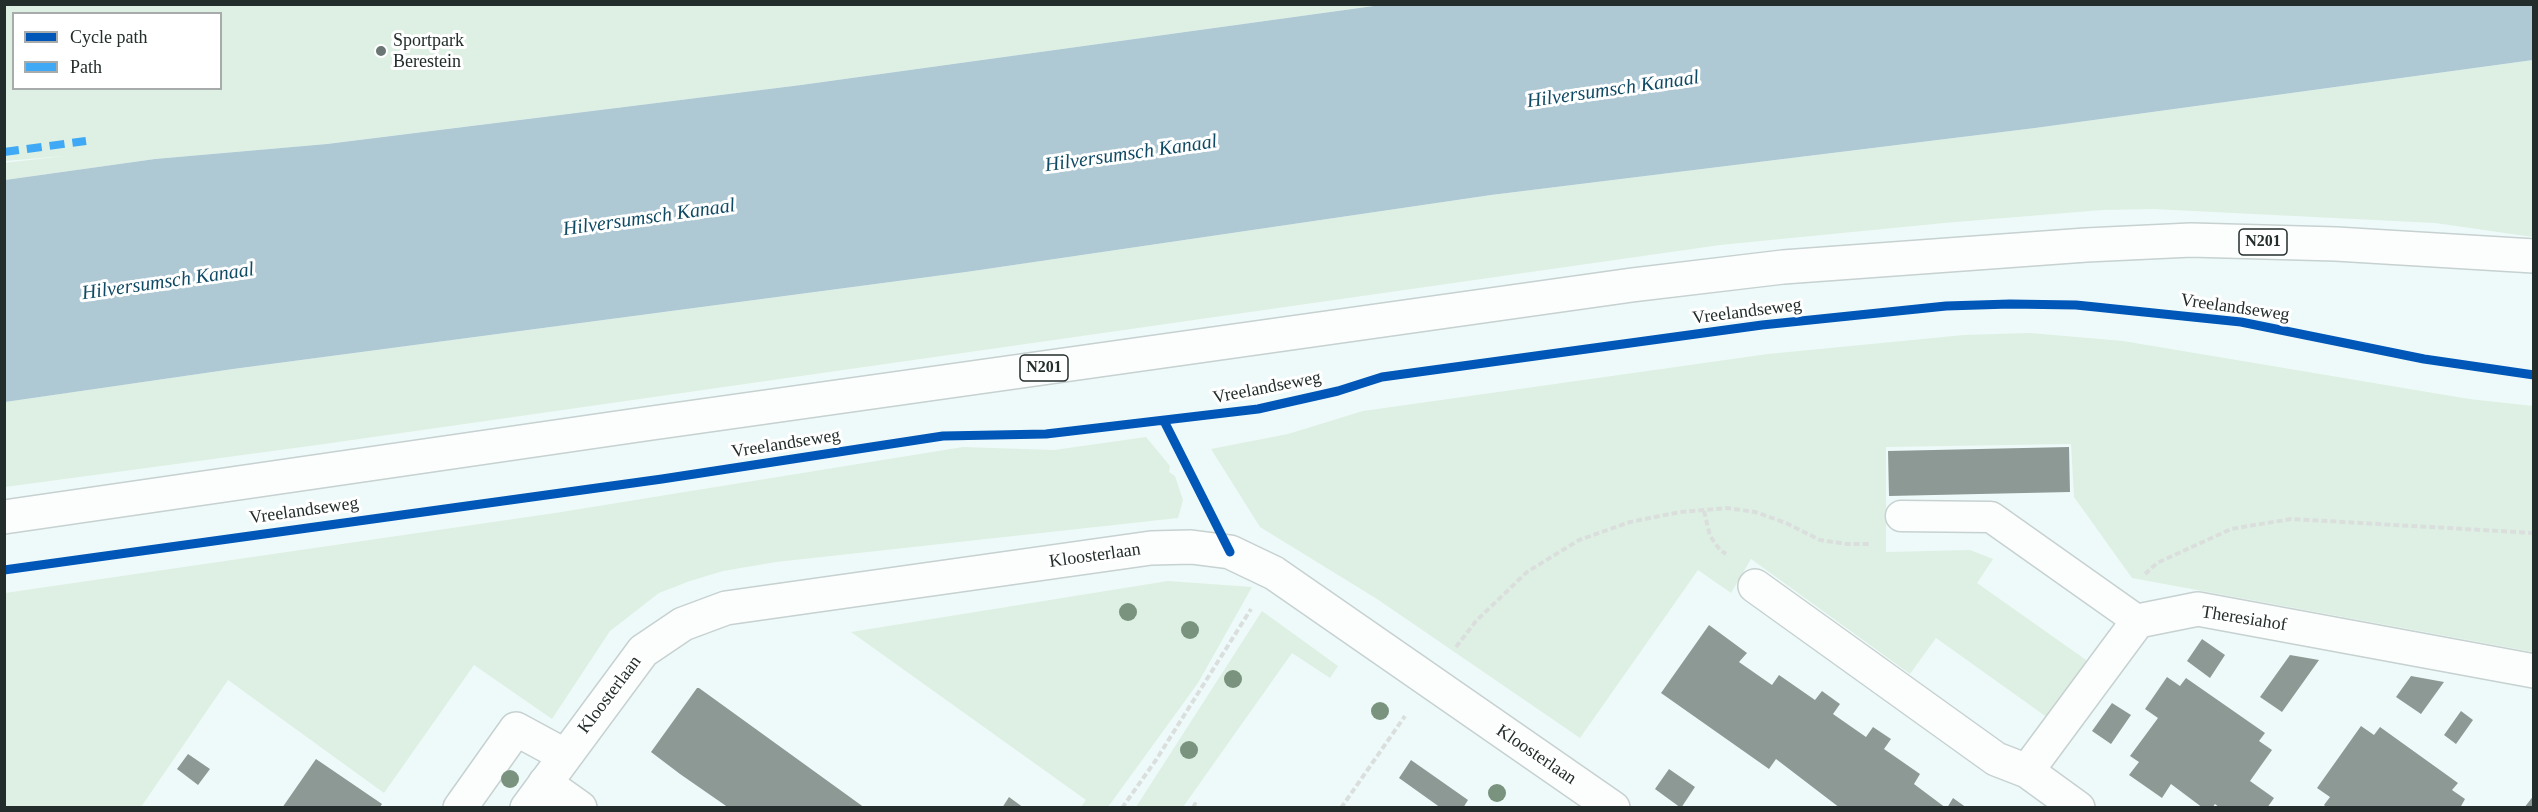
<!DOCTYPE html>
<style>
body{margin:0}
#map{position:relative;width:2538px;height:812px;overflow:hidden;background:#eefaf9;font-family:Georgia,serif}
canvas{display:block}
.frame{position:absolute;inset:0;border:6px solid #232d2c;pointer-events:none}
.legend{position:absolute;left:12px;top:12px;width:210px;height:78px;box-sizing:border-box;background:#fff;border:2px solid #a7abab;margin:0;padding:8px 10px;list-style:none;font-size:18px;color:#232d2c}
.legend li{display:flex;align-items:center;gap:12px;height:30px}
.legend b{width:30px;border:2px solid #a7abab}
</style>
<div id="map">
<canvas width="2538" height="812"></canvas>
<div class="frame"></div>
<ul class="legend">
<li><b style="height:8px;background:#0057b8"></b>Cycle path</li>
<li><b style="height:8px;background:#3fa9f5"></b>Path</li>
</ul>
</div>
<script>
const c = document.querySelector('canvas').getContext('2d');
c.lineJoin = 'round';
function fillPath(path, color) {
  c.fillStyle = color;
  c.fill(path, 'evenodd');
}
function shape(rows) {
  const path = new Path2D();
  for (const r of rows) {
    path.moveTo(r[0], r[1]);
    for (let i = 2; i < r.length; i += 2) path.lineTo(r[i], r[i + 1]);
  }
  return path;
}
function strokePath(path, color, width, dash) {
  c.strokeStyle = color;
  c.lineWidth = width;
  c.lineCap = dash ? 'butt' : 'round';
  c.setLineDash(dash || []);
  c.stroke(path);
}
function write(font, color, halo, rows, align = 'center') {
  c.font = font + ' Georgia,serif';
  c.lineWidth = 6;
  c.setLineDash([]);
  c.textBaseline = 'middle';
  c.strokeStyle = halo;
  c.fillStyle = color;
  for (const [text, x, y, turn = 0] of rows) {
    c.save();
    c.translate(x, y);
    c.rotate((+turn || 0) * Math.PI / 180);
    c.textAlign = isNaN(turn) ? turn : align;
    if (halo) c.strokeText(text, 0, 0);
    c.fillText(text, 0, 0);
    c.restore();
  }
}
fillPath(shape([
 [5,5,1381,5,801,85,327,144,155,159,5,180,4,163,64,156,5,161],
 [14,14,220,14,220,88,14,88],
 [2533,60,2533,237,2435,223,2153,209,2102,210,1944,223,1720,245,317,445,5,487,4,402,233,369,966,272,1491,195,2035,128],
 [2030,333,2123,341,2469,399,2533,406,2533,652,2132,578,2074,497,2071,444,1886,447,1886,552,1970,550,1993,559,1977,583,2089,662,2048,718,1936,638,1910,674,1751,559,1731,593,1698,570,1580,738,1377,599,1260,527,1211,449,1288,434,1363,411,1768,354,1964,335],
 [1146,437,1170,466,1169,472,1175,476,1183,500,1178,518,776,562,723,571,690,581,659,593,610,631,552,719,474,665,384,793,228,680,141,807,5,807,5,593,555,513,963,447,1054,450],
 [1168,581,1252,587,1198,683,1108,807,1081,807,1086,800,851,632],
 [1262,611,1338,666,1330,678,1292,653,1183,807,1136,807]
]), '#def0e3');
fillPath(shape([
 [1381,5,2533,4,2533,60,2035,128,1491,195,966,272,233,369,5,402,5,180,155,159,327,144,801,85]
]), '#aec8d4');
fillPath(shape([
 [2069,447,2070,492,1889,496,1888,451],
 [1709,625,1747,653,1739,662,1772,685,1779,675,1815,700,1822,691,1840,704,1833,714,1866,737,1873,727,1891,739,1884,749,1920,774,1914,784,1946,808,1840,808,1776,759,1769,769,1661,693],
 [2202,639,2225,655,2210,678,2187,661],
 [2290,655,2319,660,2282,712,2260,697],
 [2411,676,2444,682,2421,714,2396,697],
 [2167,677,2180,686,2186,678,2265,733,2259,741,2272,750,2250,781,2274,798,2267,808,2220,808,2215,804,2212,808,2203,808,2171,784,2162,798,2129,775,2139,762,2130,756,2158,718,2145,709],
 [697,688,699,688,865,808,729,808,680,774,651,752],
 [2112,703,2131,715,2111,744,2092,731],
 [2461,711,2473,720,2456,744,2444,735],
 [2361,726,2374,735,2380,727,2458,783,2452,790,2465,799,2460,808,2327,808,2324,805,2330,797,2317,788],
 [188,754,210,769,198,785,177,769],
 [316,759,382,804,380,807,282,808],
 [1411,760,1468,800,1463,808,1441,808,1399,778],
 [1669,769,1695,787,1681,808,1655,789],
 [2534,795,2534,808,2524,808],
 [1009,797,1024,808,1002,808],
 [1953,798,1967,808,1947,808]
]), '#8d9995');
const service = shape([
 [1901,516,1991,517,2138,621]
]);
const minor = shape([
 [1755,586,1996,759,2027,771],
 [545,783,580,808],
 [460,808,516,729,564,755],
 [2078,808,2027,771,2138,621,2198,609,2534,671]
]);
const tertiary = shape([
 [527,808,643,651,683,624,726,608,1151,548,1191,547,1230,552,1274,573,1613,808]
]);
const primary = shape([
 [4,517,645,424,1632,285,1783,267,2086,245,2191,240,2336,244,2534,256]
]);
strokePath(service, '#c6d1d0', 33);
strokePath(minor, '#c6d1d0', 36);
strokePath(tertiary, '#c6d1d0', 36);
strokePath(primary, '#c6d1d0', 36);
strokePath(shape([
 [1704,511,1710,536,1720,550,1726,554],
 [2145,574,2157,563,2231,529,2291,519,2534,533],
 [1456,647,1476,621,1527,572,1579,540,1630,522,1680,512,1727,508,1755,512,1786,523,1820,540,1847,544,1870,544],
 [1122,808,1156,760,1251,609],
 [1193,808,1195,804,1199,808],
 [1341,808,1405,716]
]), '#dadfde', 4, [6, 3]);
strokePath(service, '#fcfefe', 30);
strokePath(minor, '#fcfefe', 33);
strokePath(tertiary, '#fcfefe', 33);
strokePath(primary, '#fcfefe', 33);
strokePath(shape([
 [4,152,86,141]
]), '#3fa9f5', 8, [15, 8]);
strokePath(shape([
 [1164,421,1230,552],
 [4,570,662,479,943,436,1046,434,1258,409,1338,391,1382,377,1762,325,1946,306,2010,304,2076,305,2241,322,2424,359,2534,375]
]), '#0057b8', 9);
c.fillStyle = '#79937f';
for (const [x, y] of [
 [1128,612],
 [1190,630],
 [1233,679],
 [1380,711],
 [1189,750],
 [510,779],
 [1497,793]
]) {
  c.beginPath();
  c.arc(x, y, 9, 0, 2 * Math.PI);
  c.fill();
}
for (const [x, y, r, color] of [
 [381,51,6,"#6a7574"]
]) {
  const dot = new Path2D();
  dot.arc(x, y, r, 0, 2 * Math.PI);
  c.fillStyle = color;
  c.fill(dot);
  strokePath(dot, '#fff', 2);
}
for (const [x, y, w] of [
 [2263,242,48],
 [1044,368,48]
]) {
  const box = new Path2D();
  box.roundRect(x - w / 2, y - 13, w, 26, 4.5);
  c.fillStyle = '#fff';
  c.fill(box);
  strokePath(box, '#232d2c', 1.5);
}
write('bold 16px', '#232d2c', null, [
 ["N201",2263,242],
 ["N201",1044,368]
]);
write('18px', '#232d2c', '#fff', [
 ["Sportpark",393,41],
 ["Berestein",393,62]
], 'left');
write('18px', '#232d2c', '#fff', [
 ["Vreelandseweg",2235,308,8],
 ["Vreelandseweg",1747,312,-7],
 ["Vreelandseweg",1267,388,-11],
 ["Vreelandseweg",786,444,-9],
 ["Vreelandseweg",304,511,-8],
 ["Kloosterlaan",1095,556,-8],
 ["Theresiahof",2244,619,9],
 ["Kloosterlaan",610,695,-53],
 ["Kloosterlaan",1536,755,34]
]);
write('italic 20px', '#0f4a65', '#fff', [
 ["Hilversumsch Kanaal",1613,90,-8],
 ["Hilversumsch Kanaal",1131,154,-8],
 ["Hilversumsch Kanaal",649,218,-8],
 ["Hilversumsch Kanaal",168,282,-8]
]);
</script>
